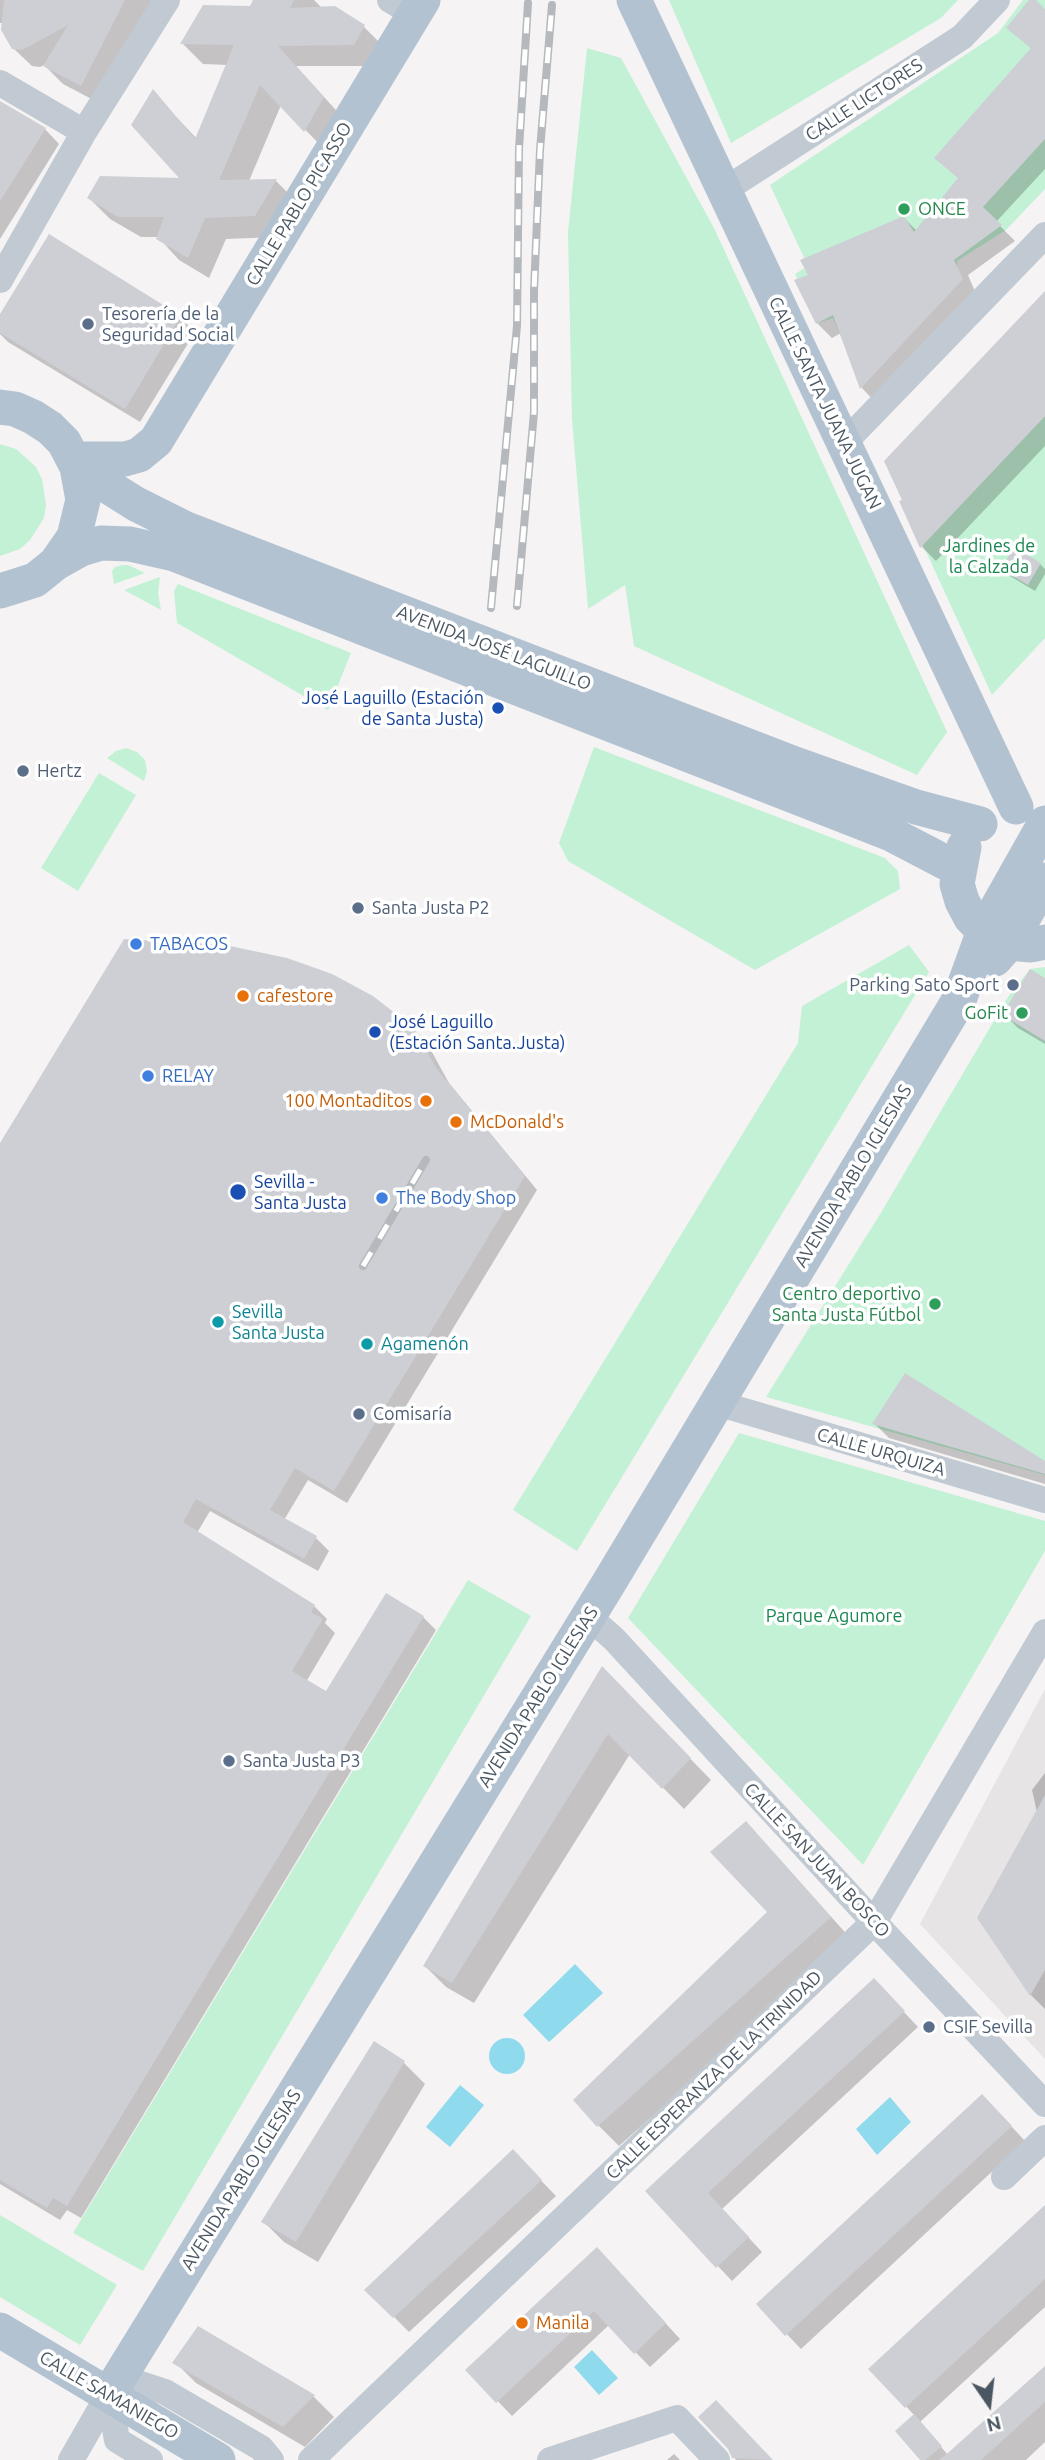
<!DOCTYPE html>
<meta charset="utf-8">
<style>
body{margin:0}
#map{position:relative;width:1045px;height:2460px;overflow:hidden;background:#f5f3f3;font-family:Ubuntu,sans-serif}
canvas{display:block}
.north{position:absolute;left:954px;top:2369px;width:70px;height:70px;-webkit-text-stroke:5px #fff;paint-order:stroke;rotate:166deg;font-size:19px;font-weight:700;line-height:28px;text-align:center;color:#4a5661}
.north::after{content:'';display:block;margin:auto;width:24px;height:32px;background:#4a5661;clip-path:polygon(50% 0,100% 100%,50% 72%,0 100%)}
</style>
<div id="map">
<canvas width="1045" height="2460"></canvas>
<div class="north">N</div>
</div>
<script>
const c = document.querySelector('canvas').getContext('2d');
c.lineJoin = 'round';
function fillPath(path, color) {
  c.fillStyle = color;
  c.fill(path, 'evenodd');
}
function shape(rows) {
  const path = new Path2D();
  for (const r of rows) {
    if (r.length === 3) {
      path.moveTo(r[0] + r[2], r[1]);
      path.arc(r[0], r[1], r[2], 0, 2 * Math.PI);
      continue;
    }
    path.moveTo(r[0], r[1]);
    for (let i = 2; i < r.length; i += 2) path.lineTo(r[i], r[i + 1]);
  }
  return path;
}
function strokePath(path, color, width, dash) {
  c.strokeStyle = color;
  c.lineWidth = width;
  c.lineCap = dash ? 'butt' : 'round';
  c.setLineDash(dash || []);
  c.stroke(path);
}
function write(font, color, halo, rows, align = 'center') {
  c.font = font + ' Ubuntu,sans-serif';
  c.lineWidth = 7;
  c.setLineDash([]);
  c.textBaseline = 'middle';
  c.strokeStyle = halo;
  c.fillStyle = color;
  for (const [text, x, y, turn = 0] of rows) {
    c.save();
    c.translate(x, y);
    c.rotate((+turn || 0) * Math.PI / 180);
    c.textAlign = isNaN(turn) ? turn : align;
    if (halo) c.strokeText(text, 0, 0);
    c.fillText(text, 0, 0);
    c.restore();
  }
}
fillPath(shape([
 [1045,1689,1045,2059,920,1924]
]), '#e6e4e5');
fillPath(shape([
 [669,0,958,0,941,18,731,143],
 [1023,0,1045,0,1045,189,1006,230,957,261,958,280,861,385,833,318,818,323,795,274,808,266,770,185,998,33],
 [587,48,621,58,714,228,947,732,917,775,634,646,625,585,588,609,572,419,568,232],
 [1045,416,1045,638,992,695,923,545],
 [0,444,16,449,36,467,42,479,46,505,44,518,30,540,20,549,0,556],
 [123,565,128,565,145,573,114,584,112,571,115,567],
 [160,577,158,593,161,610,124,590],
 [178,584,351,653,328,710,177,623,174,591],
 [594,747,885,858,898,871,900,889,755,970,568,861,559,843],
 [126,748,137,752,145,760,147,771,144,781,107,758,116,751],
 [99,773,136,795,78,891,41,868],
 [909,945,929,972,577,1551,513,1510,798,1043,802,1006],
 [1045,967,1045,1475,766,1397,882,1211,1008,997,1030,969],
 [739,1433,1045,1521,1045,1551,863,1865,628,1618],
 [468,1580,531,1616,143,2271,73,2233],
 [0,2215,117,2285,80,2345,0,2297]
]), '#c3f1d5');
fillPath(shape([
 [575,1964,603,1993,549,2042,523,2015],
 [507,2056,18],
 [460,2085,484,2105,450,2147,426,2127],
 [890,2097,911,2122,877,2155,856,2129],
 [592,2350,618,2378,599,2395,574,2367]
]), '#90daee');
fillPath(shape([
 [0,0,152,0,99,103,63,84,44,65,40,67,32,66,13,48,3,23,0,23],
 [254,0,314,0,321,7,335,8,364,27,385,48,375,66,296,66,344,119,326,151,281,105,249,181,276,181,297,202,276,237,226,239,209,278,179,260,158,237,141,237,110,219,89,198,183,180,153,92,197,139,228,65,203,64,182,43,251,7],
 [1032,0,1045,11,1045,169,996,222,1015,241,968,275,976,294,876,403,862,388,841,333,832,338,817,323,810,275,904,218,917,231,960,179,1032,49,1008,28],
 [0,103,45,129,59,144,0,239],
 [49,237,180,317,195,332,140,422,8,342,0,334,0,317],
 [1045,294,1045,446,936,561,922,547,901,502],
 [1040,564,1045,569,1045,574,1035,591,1010,576,1003,569],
 [1045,980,1045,1044,1018,1028,1004,1014],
 [413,1029,427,1043,449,1083,537,1190,347,1503,308,1480,284,1520,316,1538,329,1551,318,1571,210,1511,197,1533,314,1606,327,1619,325,1623,335,1633,306,1682,327,1694,423,1617,436,1630,81,2218,67,2210,60,2220,0,2184,0,1146],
 [875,1424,1045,1463,1045,1484,889,1438],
 [603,1669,711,1780,684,1809,630,1754,474,2003,446,1987,425,1966],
 [1045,1773,1045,2009,1031,1995,979,1918,1037,1812,1032,1790],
 [766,1844,851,1939,619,2146,598,2125,770,1912],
 [888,1995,918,2027,722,2209,762,2252,732,2281,647,2191],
 [374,2043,404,2063,425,2084,318,2262,284,2242,263,2221],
 [997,2111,1025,2141,801,2349,758,2304],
 [527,2166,556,2196,409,2332,367,2290],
 [1045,2207,1045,2307,920,2422,948,2455,1045,2368,1045,2442,1026,2460,953,2460,947,2454,940,2460,922,2460,915,2416,871,2369],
 [611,2264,680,2339,650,2367,609,2325,512,2416,468,2370],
 [175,2362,313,2396,334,2417,305,2447,196,2383],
 [729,2415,772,2460,736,2460,734,2457],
 [674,2454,680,2460,667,2460]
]), '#0003');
fillPath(shape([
 [4,0,125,0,81,86,43,66,68,25,22,50,12,49,1,30],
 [253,0,294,0,290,8,335,6,365,25,354,45,278,46,324,97,304,132,260,85,219,180,277,179,255,216,205,218,188,258,156,239,164,217,118,217,87,198,100,176,179,178,131,125,153,89,195,139,234,45,180,44,203,5,250,6],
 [1029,0,1036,0,1045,9,1045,139,983,207,1002,225,954,260,963,279,860,389,833,315,816,324,794,280,808,275,800,260,904,216,914,232,958,178,934,158,1031,48,1006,28],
 [0,101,46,128,0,201],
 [49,234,181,316,125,409,0,333,0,314],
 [1045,291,1045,416,920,548,899,501,902,500,884,461],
 [1014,547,1041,563,1028,585,1001,569],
 [124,939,225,945,287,958,332,974,373,996,414,1028,436,1068,525,1176,334,1491,295,1468,270,1510,317,1536,304,1559,196,1499,183,1522,315,1605,311,1612,323,1619,292,1671,326,1691,386,1593,424,1616,67,2206,53,2198,47,2208,0,2180,0,1143],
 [1030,969,1045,978,1045,1041,1002,1015],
 [905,1373,1045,1461,1045,1474,872,1424],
 [602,1666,691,1758,662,1789,608,1734,452,1983,423,1966],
 [1045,1795,1045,1970,1030,1996,977,1918],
 [746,1821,831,1917,597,2127,573,2100,767,1912,710,1852],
 [874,1978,905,2011,708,2193,749,2237,716,2268,645,2191],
 [374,2041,405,2061,296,2242,261,2222],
 [982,2094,1012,2126,785,2336,756,2304],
 [513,2149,542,2180,393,2318,364,2290],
 [1045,2205,1045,2279,905,2408,868,2369],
 [597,2247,666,2323,634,2354,594,2311,496,2403,465,2370],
 [198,2326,315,2395,283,2427,172,2363],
 [1045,2366,1045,2402,981,2460,940,2460],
 [716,2400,773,2460,732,2458,728,2449,698,2417],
 [914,2414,942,2446,925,2460,920,2460,895,2431]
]), '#cdcfd5');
strokePath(shape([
 [390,0,414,14],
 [0,83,84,132],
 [723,191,962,37,997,0],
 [0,280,84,132,167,0],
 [844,443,1045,235],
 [717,1403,1045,1500],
 [588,1616,614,1639,874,1922,1045,2104],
 [1004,2177,1045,2138],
 [109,2394,138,2383,165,2392,261,2448,271,2460],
 [109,2394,117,2440,150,2460],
 [71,2460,109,2394],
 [311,2460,874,1922,1045,1632],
 [550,2460,677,2418,717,2460]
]), '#c1cad2', 26);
strokePath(shape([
 [634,0,1016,807],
 [0,407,15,409,33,417,50,428,64,442,77,467,83,500,74,537,56,563,35,580,0,591],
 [74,459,125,459,139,455,156,441,423,0],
 [77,467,136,504,184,528,795,764,916,807,980,824],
 [56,563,81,549,101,543,130,544,174,554,891,834,958,869],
 [964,847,957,884,962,901,971,918,984,931,1009,943,1031,945,1045,942],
 [995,959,1009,943,1045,880],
 [0,2330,218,2460],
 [109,2394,607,1586,959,1000,984,931,1045,823]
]), '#b3c2d1', 35);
const rail = shape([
 [517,606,534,412,534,291,540,150,552,5],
 [491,608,517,326,519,149,528,3],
 [363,1266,426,1160]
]);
strokePath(rail, '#b5b8bd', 8);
strokePath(rail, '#fff', 5, [16]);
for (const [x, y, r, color] of [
 [904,209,7,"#2e9e5b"],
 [88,324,7,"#5c6f8a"],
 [498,708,7,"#1a4fb4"],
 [23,771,7,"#5c6f8a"],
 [358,908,7,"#5c6f8a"],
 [136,944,7,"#3f7fe0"],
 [1013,985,7,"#5c6f8a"],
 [243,996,7,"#e8710a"],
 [1022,1013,7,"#2e9e5b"],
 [375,1032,7,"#1a4fb4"],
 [148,1076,7,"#3f7fe0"],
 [426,1101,7,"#e8710a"],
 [456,1122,7,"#e8710a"],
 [238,1192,9,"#1a4fb4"],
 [382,1198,7,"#3f7fe0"],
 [935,1304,7,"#2e9e5b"],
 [218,1322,7,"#0f9aa8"],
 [367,1344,7,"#0f9aa8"],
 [359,1414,7,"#5c6f8a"],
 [229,1761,7,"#5c6f8a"],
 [929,2027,7,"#5c6f8a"],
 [522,2323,7,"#e8710a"]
]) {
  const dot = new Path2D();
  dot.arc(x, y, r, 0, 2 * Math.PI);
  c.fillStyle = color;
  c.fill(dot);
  strokePath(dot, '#fff', 2.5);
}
write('18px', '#4a5661', '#fff', [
 ["CALLE LICTORES",864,100,-33],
 ["CALLE PABLO PICASSO",299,204,-59],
 ["CALLE SANTA JUANA JUGAN",825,403,64],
 ["AVENIDA JOSÉ LAGUILLO",494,648,21],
 ["AVENIDA PABLO IGLESIAS",853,1176,-59],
 ["CALLE URQUIZA",881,1452,16],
 ["AVENIDA PABLO IGLESIAS",538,1697,-58],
 ["CALLE SAN JUAN BOSCO",817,1860,47],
 ["CALLE ESPERANZA DE LA TRINIDAD",714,2075,-44],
 ["AVENIDA PABLO IGLESIAS",241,2180,-58],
 ["CALLE SAMANIEGO",109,2395,30]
]);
write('18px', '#27864d', '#fff', [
 ["ONCE",918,209,"left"],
 ["GoFit",1008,1013],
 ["Centro deportivo",921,1294],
 ["Santa Justa Fútbol",921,1315]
], 'right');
write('18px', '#4e5e75', '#fff', [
 ["Tesorería de la",102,314],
 ["Seguridad Social",102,335],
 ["Hertz",37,771],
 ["Santa Justa P2",372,908],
 ["Parking Sato Sport",999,985,"right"],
 ["Comisaría",373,1414],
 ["Santa Justa P3",243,1761],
 ["CSIF Sevilla",943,2027]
], 'left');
write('18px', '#17864f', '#fff', [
 ["Jardines de",989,546],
 ["la Calzada",989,567],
 ["Parque Agumore",834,1616]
]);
write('18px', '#164399', '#fff', [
 ["José Laguillo (Estación",484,698,"right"],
 ["de Santa Justa)",484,719,"right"],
 ["José Laguillo",389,1022],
 ["(Estación Santa.Justa)",389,1043],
 ["Sevilla -",254,1182],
 ["Santa Justa",254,1203]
], 'left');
write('18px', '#366cbe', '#fff', [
 ["TABACOS",150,944],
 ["RELAY",162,1076],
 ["The Body Shop",396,1198]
], 'left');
write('18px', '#c56008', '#fff', [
 ["cafestore",257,996],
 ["100 Montaditos",412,1101,"right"],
 ["McDonald's",470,1122],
 ["Manila",536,2323]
], 'left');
write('18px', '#0d838f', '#fff', [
 ["Sevilla",232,1312],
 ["Santa Justa",232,1333],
 ["Agamenón",381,1344]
], 'left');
</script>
